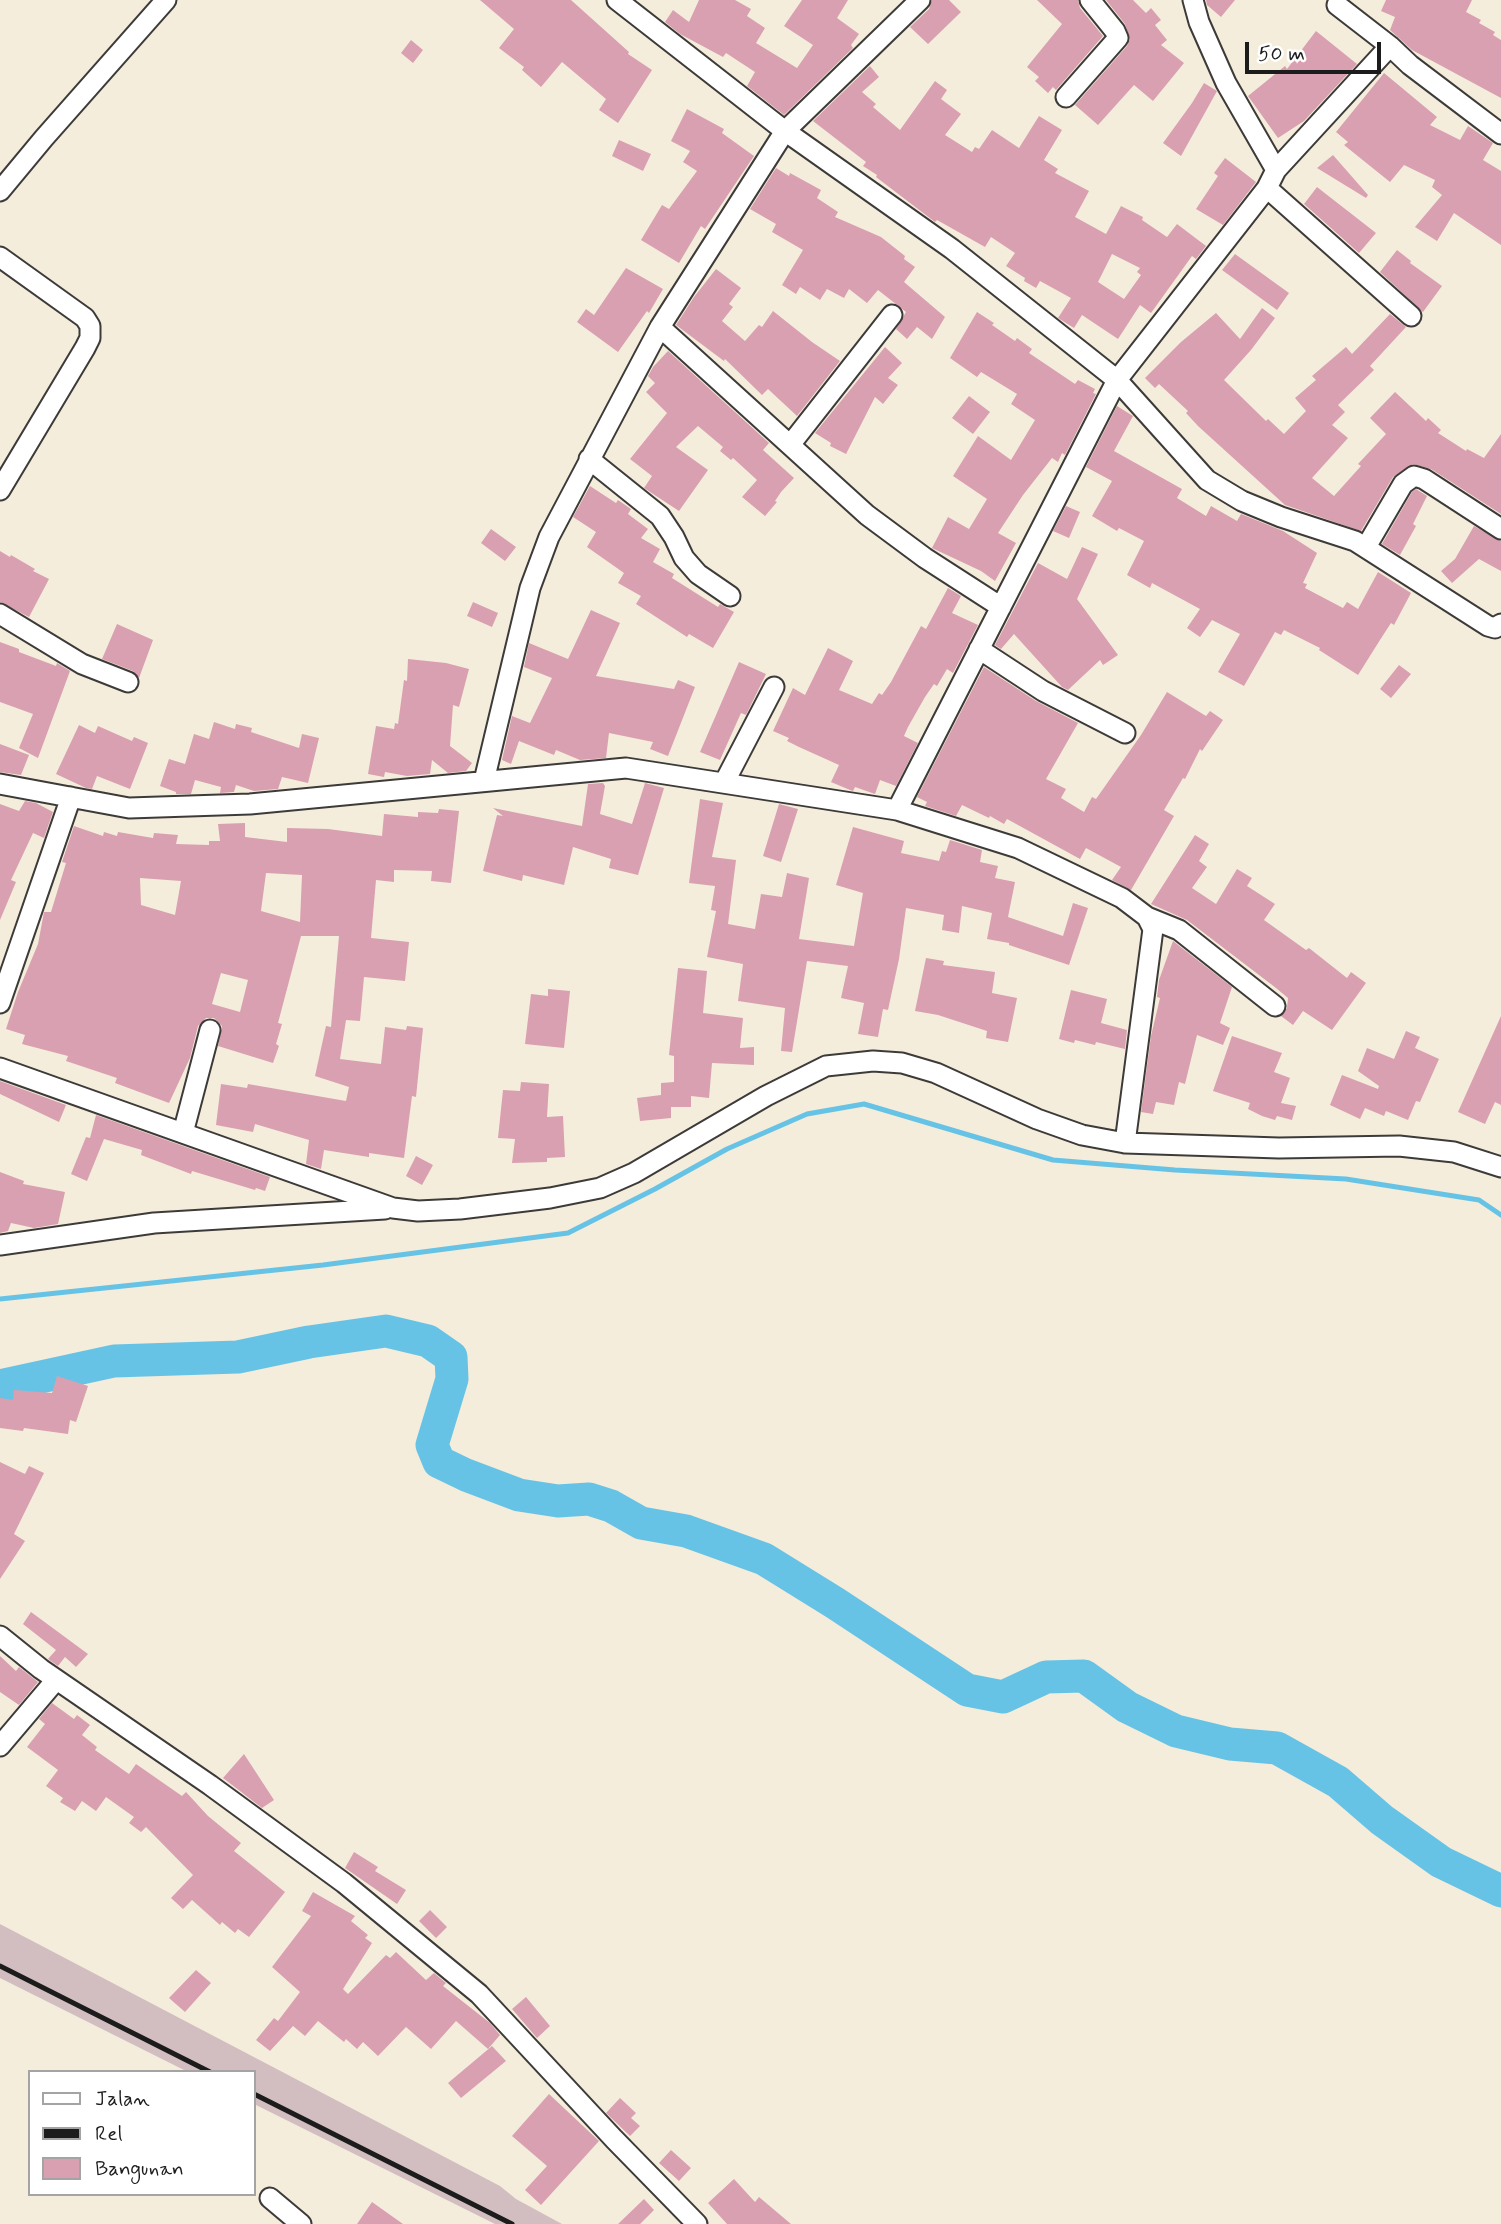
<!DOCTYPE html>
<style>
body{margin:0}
#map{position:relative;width:1501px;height:2224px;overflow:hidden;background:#f5eddb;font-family:Mynerve,sans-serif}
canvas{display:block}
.legend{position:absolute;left:28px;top:2070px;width:228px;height:126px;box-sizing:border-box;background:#fff;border:2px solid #a4a4a4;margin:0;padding:9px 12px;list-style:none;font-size:21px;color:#1c1c1c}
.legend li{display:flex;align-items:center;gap:14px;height:35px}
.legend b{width:35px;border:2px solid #a4a4a4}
.scale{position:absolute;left:1245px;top:42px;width:136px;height:32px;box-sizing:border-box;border:4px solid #1c1c1c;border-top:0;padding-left:9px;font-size:21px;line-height:24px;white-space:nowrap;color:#1c1c1c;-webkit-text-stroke:5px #fff;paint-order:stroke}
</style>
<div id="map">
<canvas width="1501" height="2224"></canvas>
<ul class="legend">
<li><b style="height:9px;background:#fff"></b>Jalan</li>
<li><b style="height:9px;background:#1c1c1c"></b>Rel</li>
<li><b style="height:19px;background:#d9a0b1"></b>Bangunan</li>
</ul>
<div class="scale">50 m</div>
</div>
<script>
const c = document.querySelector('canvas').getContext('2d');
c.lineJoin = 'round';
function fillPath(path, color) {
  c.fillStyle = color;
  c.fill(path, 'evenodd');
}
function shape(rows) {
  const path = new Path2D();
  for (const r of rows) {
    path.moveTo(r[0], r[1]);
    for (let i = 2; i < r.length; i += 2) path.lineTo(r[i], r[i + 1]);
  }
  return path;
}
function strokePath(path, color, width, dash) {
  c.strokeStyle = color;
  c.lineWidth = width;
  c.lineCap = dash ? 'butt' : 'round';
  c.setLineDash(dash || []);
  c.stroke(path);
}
fillPath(shape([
 [0,1924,500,2186,516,2199,562,2224,495,2224,254,2104,254,2072,188,2072,0,1978]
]), '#d2bec1');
strokePath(shape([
 [0,1299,323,1265,568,1233,655,1189,727,1149,807,1114,864,1104,1053,1160,1175,1170,1346,1179,1479,1200,1501,1215]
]), '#67c3e5', 5);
strokePath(shape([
 [0,1386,114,1361,238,1357,309,1342,386,1331,428,1341,451,1357,452,1379,432,1445,439,1462,466,1475,519,1495,558,1501,589,1499,611,1506,641,1523,686,1531,764,1559,835,1603,967,1690,1003,1697,1046,1677,1084,1676,1127,1707,1176,1731,1230,1744,1277,1748,1338,1782,1382,1820,1441,1862,1501,1891]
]), '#67c3e5', 33);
fillPath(shape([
 [480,0,571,0,629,52,628,54,652,70,618,123,599,110,606,99,562,62,541,87,522,70,524,67,499,48,514,29],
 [699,0,735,0,751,9,747,16,765,28,756,43,797,68,813,45,784,26,802,0,848,0,837,18,859,34,851,45,853,48,784,115,747,86,755,72,726,53,723,57,680,34,665,22,673,10,689,22],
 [932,0,949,0,961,12,928,44,910,27,929,9],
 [1037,0,1078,0,1080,8,1103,36,1056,90,1053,87,1048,93,1035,81,1039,77,1027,67,1062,24],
 [1106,0,1133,0,1146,13,1151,8,1161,20,1155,25,1167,40,1161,45,1184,63,1153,101,1134,85,1098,125,1075,105,1127,46,1130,39,1125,24],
 [1206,0,1235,0,1221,17,1207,5],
 [1386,0,1472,0,1466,12,1481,20,1479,23,1495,32,1493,35,1501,40,1501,98,1412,50,1390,30,1395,17,1381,11],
 [1316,31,1357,64,1304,121,1278,138,1248,96,1285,66,1287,69],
 [411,40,423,50,413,63,401,53],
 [870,66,879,77,862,92,876,104,873,107,900,130,935,81,947,90,941,99,961,114,945,135,972,152,975,147,979,149,992,130,1019,148,1039,116,1062,130,1044,160,1058,169,1055,173,1089,191,1075,217,1106,234,1121,206,1143,217,1142,220,1167,237,1177,224,1206,246,1196,259,1192,256,1151,313,1140,305,1118,339,1082,315,1074,328,1058,318,1071,298,1040,281,1036,288,1024,281,1025,278,1006,266,1015,253,991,237,985,247,937,220,935,222,876,177,877,175,863,166,866,162,813,121],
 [1112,254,1140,268,1137,272,1141,275,1124,299,1098,282],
 [1384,73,1437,117,1430,125,1460,140,1468,126,1493,143,1483,160,1501,171,1501,245,1454,213,1437,241,1415,227,1442,195,1432,187,1435,180,1404,165,1390,182,1344,145,1348,142,1336,132],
 [1204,83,1217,91,1181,156,1163,143,1192,103],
 [687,109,724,129,722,133,754,156,705,229,701,226,679,263,641,240,662,205,669,209,697,171,683,162,690,151,671,141],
 [619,140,651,154,643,171,612,156],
 [1333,155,1368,195,1366,198,1317,168],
 [1225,158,1256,182,1223,225,1196,209,1218,176,1214,173],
 [776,168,789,176,790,173,821,190,817,198,838,212,835,217,881,237,905,256,904,259,915,267,904,282,945,317,932,339,917,327,907,339,896,329,906,312,878,290,867,303,849,289,844,298,827,289,820,300,800,287,796,294,782,285,803,250,772,232,776,224,750,209],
 [1317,187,1376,233,1359,253,1304,204],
 [1397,250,1411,261,1410,263,1442,286,1423,312,1380,272],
 [1235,254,1289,293,1277,310,1222,270],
 [626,268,663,289,649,313,647,311,618,352,577,322,586,309,594,315],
 [716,269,741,288,729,304,733,307,722,321,745,341,759,325,762,327,773,311,812,342,840,361,797,416,768,389,762,395,725,359,724,361,676,325,694,297],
 [1262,308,1275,318,1251,350,1224,380,1266,421,1268,419,1284,434,1306,411,1295,398,1316,380,1312,376,1346,347,1352,354,1390,314,1406,327,1370,366,1374,370,1338,405,1345,412,1332,425,1348,438,1312,478,1334,496,1361,466,1358,464,1386,434,1370,418,1395,392,1426,421,1428,418,1441,430,1438,433,1466,451,1467,449,1484,458,1501,434,1501,514,1431,469,1413,464,1393,477,1361,531,1285,505,1198,426,1186,413,1188,411,1159,384,1155,388,1145,378,1181,342,1216,313,1240,339],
 [977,312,994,323,992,325,1015,341,1017,338,1032,349,1029,353,1075,384,1078,380,1095,389,1093,393,1096,394,1065,455,1062,453,1058,462,1052,458,1023,495,998,533,1016,543,995,581,981,571,932,548,948,517,969,529,987,499,953,476,978,436,1011,460,1035,420,1011,404,1017,394,981,372,977,377,950,358],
 [885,347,902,363,888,378,898,385,883,404,875,397,846,454,830,446,831,443,815,433],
 [668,351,769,443,763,450,794,478,781,492,775,501,777,502,765,516,742,497,757,480,733,458,731,460,720,451,723,447,698,426,676,447,708,470,679,511,644,488,652,476,630,459,667,413,646,392,655,383,648,376,653,367],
 [969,396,990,412,973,434,952,418],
 [1117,406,1133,416,1114,451,1182,489,1177,498,1206,516,1211,506,1237,521,1241,514,1283,531,1317,553,1303,583,1307,584,1305,588,1343,608,1347,602,1358,609,1378,572,1411,593,1394,625,1391,623,1380,640,1358,675,1319,650,1320,648,1284,630,1281,635,1275,632,1244,686,1218,672,1240,634,1212,620,1200,637,1187,628,1200,609,1152,583,1150,588,1127,575,1144,541,1119,528,1117,531,1092,516,1112,481,1086,467],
 [590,486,616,503,618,500,631,509,628,514,648,529,641,538,660,549,653,562,674,574,672,578,718,607,720,604,734,612,713,648,689,634,687,637,636,604,641,596,618,583,624,573,587,547,596,532,573,517],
 [1416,489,1427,496,1413,524,1416,526,1400,555,1382,544,1412,492],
 [1066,506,1080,512,1069,538,1053,531],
 [1474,526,1501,541,1501,571,1479,559,1452,583,1441,571,1455,559],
 [491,529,516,547,505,561,481,543],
 [1082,547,1098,554,1077,599,1118,655,1103,665,1100,660,1068,690,1062,687,1014,634,1001,649,995,645,1038,563,1067,579],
 [0,551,10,557,11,555,35,569,33,571,49,579,29,617,0,602],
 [948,588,961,596,952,613,978,625,953,673,947,669,937,686,934,684,925,697,908,727,904,736,918,743,896,786,880,780,875,794,855,787,853,791,850,790,831,782,839,765,799,747,787,741,789,738,773,731,793,688,805,695,828,648,853,661,839,690,872,704,879,693,882,695,891,682,921,626,926,629],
 [473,602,498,613,492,627,467,616],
 [591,610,620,623,596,676,674,689,678,680,695,687,668,756,650,749,653,742,609,733,606,758,580,760,556,750,554,755,519,741,511,764,502,760,512,716,530,723,552,678,524,667,529,643,568,659],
 [117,624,153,640,139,678,133,671,102,659],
 [0,642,19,649,19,652,56,666,57,663,70,671,38,758,19,748,33,714,0,702],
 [408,659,446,663,469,669,459,707,453,705,450,746,472,763,466,771,448,773,432,760,430,774,407,776,385,772,384,777,368,774,376,726,394,729,395,723,398,724,404,680,407,681],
 [739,662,766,674,746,715,741,713,720,760,700,752],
 [1399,665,1411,674,1391,698,1380,689],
 [984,667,1036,701,1078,723,1046,779,1066,789,1061,798,1084,812,1092,797,1096,799,1141,735,1167,692,1206,716,1210,711,1223,720,1202,751,1200,749,1185,779,1183,778,1164,810,1174,816,1131,890,1112,880,1121,867,1086,848,1080,859,1007,819,1004,824,990,816,989,818,962,805,956,816,925,806,927,802,917,797],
 [214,722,235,729,236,724,252,728,251,732,299,748,302,734,319,738,308,783,282,777,278,789,254,791,236,785,234,792,220,793,221,787,195,780,191,794,176,794,176,792,160,786,169,759,185,764,194,734,209,739],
 [79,725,95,733,98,726,132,741,134,737,148,743,130,789,97,776,92,789,86,788,56,774],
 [0,744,29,755,21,775,0,772],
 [603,783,605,786,600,814,632,824,645,783,664,788,638,875,609,868,611,859,573,847,564,885,523,875,522,881,483,871,497,815,503,816,493,808,582,826,588,784],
 [700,799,723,803,712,857,736,860,728,924,755,929,761,894,782,897,787,873,809,878,799,939,854,946,863,893,836,885,853,827,904,841,901,853,939,861,942,851,946,852,950,840,982,850,980,862,998,866,995,878,1015,882,1008,917,1063,936,1073,903,1088,908,1069,965,1009,945,1009,943,987,939,992,913,962,906,959,933,942,930,944,915,906,908,899,959,888,1010,883,1009,878,1037,858,1034,864,1003,841,998,848,966,807,961,792,1052,781,1051,785,1008,738,1001,743,964,707,957,716,911,711,910,715,886,689,883],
 [25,801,36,803,53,812,44,838,33,833,11,880,16,882,0,920,0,804,19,811],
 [779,804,798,809,781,862,763,856],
 [439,809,459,811,451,883,431,881,432,871,394,870,394,882,376,880,371,938,409,942,405,981,364,977,360,1021,346,1020,340,1059,381,1064,385,1027,406,1030,407,1026,423,1028,416,1097,412,1096,404,1158,369,1153,369,1157,324,1150,321,1169,306,1164,309,1140,255,1124,253,1132,216,1125,221,1084,247,1088,248,1084,346,1101,349,1087,315,1076,326,1026,331,1027,339,936,301,936,278,1023,282,1024,276,1044,279,1046,273,1063,218,1046,222,1026,214,1018,206,1018,198,1026,190,1058,169,1103,115,1083,117,1078,66,1061,68,1056,22,1044,25,1035,6,1029,18,992,38,944,44,912,51,912,66,863,62,862,74,826,103,836,104,832,117,836,118,832,153,838,154,833,178,835,176,844,209,845,209,841,220,841,218,824,245,823,245,837,287,842,287,828,328,829,382,836,384,814,418,817,418,812,438,813],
 [266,873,302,875,300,922,261,911],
 [140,878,181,881,175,915,141,905],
 [221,973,248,980,240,1012,212,1004],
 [1195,835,1209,844,1199,861,1207,867,1192,888,1216,904,1237,869,1252,878,1247,886,1275,904,1264,920,1306,950,1309,948,1347,978,1351,972,1366,983,1332,1030,1303,1011,1293,1025,1281,1016,1287,1008,1288,998,1276,988,1187,920,1151,904],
 [1173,941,1232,987,1220,1023,1230,1028,1223,1045,1197,1035,1185,1084,1179,1082,1174,1105,1156,1102,1153,1114,1141,1112,1151,1036,1160,998,1157,997,1159,980],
 [926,958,944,961,943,965,995,972,992,993,1017,998,1008,1042,986,1038,987,1031,938,1015,915,1011],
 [678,968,707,971,703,1013,743,1018,740,1048,754,1047,754,1065,712,1063,709,1098,691,1096,691,1107,671,1107,671,1118,640,1121,637,1098,661,1095,661,1083,674,1082,674,1056,669,1055],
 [548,989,570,991,564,1048,525,1044,531,994,548,996],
 [1071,990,1107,999,1101,1023,1127,1030,1125,1049,1096,1042,1095,1045,1075,1040,1074,1043,1059,1039],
 [1501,1016,1501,1105,1495,1102,1485,1124,1458,1112],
 [1406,1031,1420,1037,1415,1048,1439,1059,1420,1102,1416,1101,1408,1120,1386,1111,1384,1116,1365,1108,1360,1119,1330,1105,1342,1075,1378,1089,1379,1086,1358,1071,1367,1048,1394,1059],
 [1232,1036,1282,1053,1274,1072,1290,1078,1281,1103,1296,1106,1292,1120,1277,1116,1275,1120,1262,1116,1248,1109,1250,1103,1213,1091],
 [0,1081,66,1105,59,1122,0,1094],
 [521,1082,549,1084,547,1117,563,1116,565,1157,547,1158,547,1162,512,1163,515,1139,498,1138,503,1090,520,1091],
 [96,1115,270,1177,265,1191,256,1188,255,1190,192,1171,191,1174,141,1155,142,1150,104,1139,87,1181,71,1174,86,1137,90,1138],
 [416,1156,433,1165,422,1185,406,1176],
 [0,1172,24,1181,23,1184,65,1192,58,1224,34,1228,11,1223,8,1231,0,1233],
 [57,1376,88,1386,76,1422,70,1420,68,1434,24,1428,23,1431,0,1428,0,1398,13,1400,14,1390,52,1393],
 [0,1462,25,1474,29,1466,44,1473,14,1534,25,1541,0,1579],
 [31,1612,88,1654,76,1667,65,1657,58,1666,48,1659,56,1650,23,1624],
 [0,1656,16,1671,19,1667,38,1682,19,1705,0,1692],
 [52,1703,74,1719,77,1715,90,1725,82,1735,97,1747,95,1750,129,1774,136,1764,182,1796,186,1792,208,1816,241,1843,234,1851,285,1892,249,1937,238,1929,235,1933,222,1922,220,1925,192,1900,183,1909,171,1898,193,1875,146,1827,141,1832,129,1823,134,1817,106,1797,96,1811,82,1801,75,1811,60,1802,63,1798,46,1786,58,1770,27,1747,45,1724,39,1719],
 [244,1754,274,1800,262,1808,223,1778],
 [354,1852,378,1867,375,1871,406,1890,397,1904,345,1868],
 [313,1892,355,1916,351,1921,368,1935,365,1938,372,1943,343,1989,348,1994,386,1955,390,1958,396,1952,426,1980,434,1973,446,1983,443,1986,490,2023,500,2035,488,2049,456,2021,431,2049,406,2027,378,2056,363,2042,357,2049,346,2039,344,2042,318,2021,305,2036,293,2026,270,2051,256,2040,274,2018,278,2021,300,1992,272,1967,311,1916,302,1911],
 [430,1910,447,1927,436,1938,419,1921],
 [196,1970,211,1983,185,2012,169,1998],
 [526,1997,550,2026,537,2038,512,2009],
 [492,2046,506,2061,461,2098,448,2083],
 [549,2094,599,2141,541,2205,525,2190,547,2166,512,2136],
 [620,2098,636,2113,631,2118,640,2126,630,2136,606,2113],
 [671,2150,691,2168,679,2181,659,2163],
 [734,2179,755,2202,759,2197,791,2224,727,2224,708,2203],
 [644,2199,654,2210,640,2224,618,2224],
 [372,2202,403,2224,357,2224]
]), '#d9a0b1');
const minor = shape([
 [617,0,785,131,952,249,1117,380,1207,480,1242,501,1281,517,1355,541,1488,626,1495,628,1501,624],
 [1193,0,1199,22,1226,83,1276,170],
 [1337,5,1390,46,1410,65,1501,134],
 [1066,97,1118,38,1115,31,1090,0],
 [1267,188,1411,316],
 [0,191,44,138,166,0],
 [0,257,85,318,90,326,90,338,85,348,0,490],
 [660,327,867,515,925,558,1001,607],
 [790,445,892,315],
 [589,459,660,516,674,537,684,558,698,574,730,596],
 [1366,547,1403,484,1414,476,1424,479,1501,529],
 [0,614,82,664,128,682],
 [979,649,1043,691,1125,733],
 [484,781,530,588,549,537,660,327,785,131,920,0],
 [724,783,774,687],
 [0,784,129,808,250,804,626,768,897,810,1018,848,1122,898,1147,917,1153,929,1125,1143],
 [897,810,1117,380,1267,188,1276,170,1390,46],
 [1147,917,1179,930,1275,1006],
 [0,1003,71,797],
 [0,1068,393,1208,418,1211,460,1209,550,1198,600,1188,634,1173,766,1096,826,1066,873,1061,902,1063,936,1073,1037,1119,1082,1135,1125,1143,1279,1148,1399,1146,1454,1152,1501,1167],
 [183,1133,210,1030],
 [0,1245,154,1223,385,1209],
 [0,1636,41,1669,210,1785,344,1883,479,1994,614,2139,697,2224],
 [0,1746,56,1680],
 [270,2198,301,2224]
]);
strokePath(minor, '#3d3b39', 23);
strokePath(minor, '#fff', 19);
strokePath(shape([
 [0,1966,210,2072],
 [254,2094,512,2224]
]), '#1c1c1c', 5);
</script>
